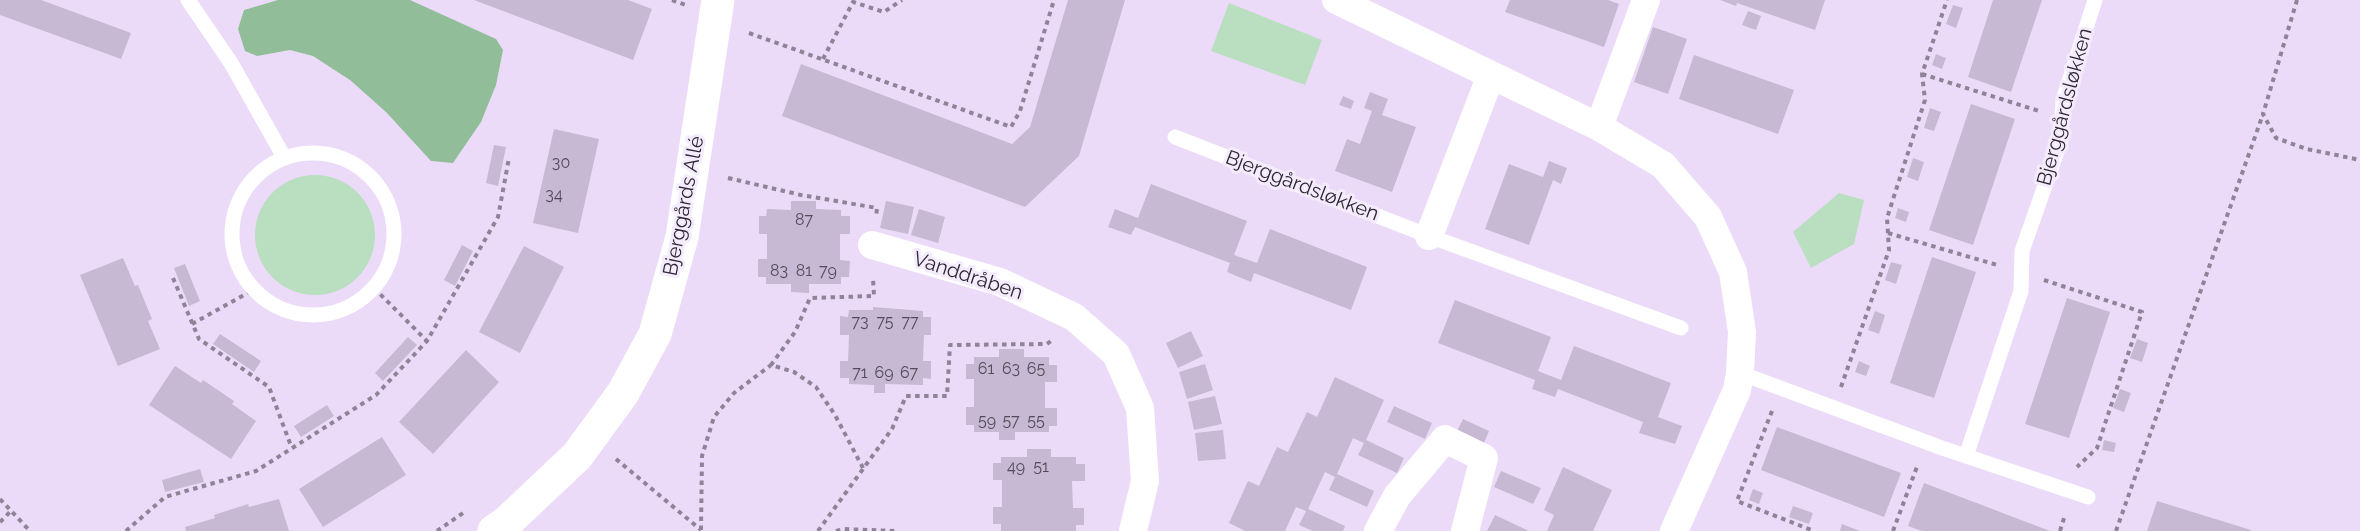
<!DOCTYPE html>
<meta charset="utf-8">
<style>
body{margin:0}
canvas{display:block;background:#ebdbf8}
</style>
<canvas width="2360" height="531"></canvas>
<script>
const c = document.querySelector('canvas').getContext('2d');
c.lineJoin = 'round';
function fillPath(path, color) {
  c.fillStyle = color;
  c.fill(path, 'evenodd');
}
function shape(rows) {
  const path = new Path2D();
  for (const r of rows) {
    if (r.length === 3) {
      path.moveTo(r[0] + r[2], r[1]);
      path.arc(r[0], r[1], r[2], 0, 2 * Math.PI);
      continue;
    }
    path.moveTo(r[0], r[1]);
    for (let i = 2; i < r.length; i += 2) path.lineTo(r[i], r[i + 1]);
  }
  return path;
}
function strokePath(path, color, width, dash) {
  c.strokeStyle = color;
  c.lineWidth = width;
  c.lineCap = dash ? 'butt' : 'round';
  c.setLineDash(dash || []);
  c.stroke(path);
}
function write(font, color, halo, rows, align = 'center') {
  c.font = font + ' Raleway,sans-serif';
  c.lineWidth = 6;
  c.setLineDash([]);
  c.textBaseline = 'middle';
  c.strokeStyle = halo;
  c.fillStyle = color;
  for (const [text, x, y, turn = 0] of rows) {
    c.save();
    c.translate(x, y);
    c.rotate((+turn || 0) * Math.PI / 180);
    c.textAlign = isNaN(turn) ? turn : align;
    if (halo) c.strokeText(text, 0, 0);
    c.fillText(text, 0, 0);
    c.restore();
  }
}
fillPath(shape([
 [1229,3,1322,40,1305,85,1211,51],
 [315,235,60],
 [1839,193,1864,200,1854,244,1811,268,1793,232]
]), '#b9dfc0');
fillPath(shape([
 [278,0,410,0,496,39,503,50,496,85,481,122,453,163,431,161,386,112,350,80,313,56,290,50,257,56,245,51,238,29,244,10]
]), '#91be99');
fillPath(shape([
 [0,0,41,0,131,33,121,59,0,15],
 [474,0,628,0,652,9,633,60],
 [1068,0,1125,0,1079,156,1025,207,782,116,801,64,1012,144,1030,127],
 [1510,0,1608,0,1619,4,1604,47,1505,12],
 [1720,0,1825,0,1815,30,1737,3,1736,6],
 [1993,0,2042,0,2011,92,1968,77],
 [1953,5,1963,8,1956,28,1946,24],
 [1748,11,1761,16,1756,30,1742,25],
 [1653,27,1687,39,1668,94,1634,82],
 [1936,54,1946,58,1942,69,1932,65],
 [1694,55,1794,90,1778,134,1679,99],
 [1370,92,1388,99,1382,115,1416,127,1392,192,1335,171,1347,139,1360,144,1372,111,1364,108],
 [1343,96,1354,101,1351,109,1339,105],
 [1971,104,2015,119,1973,245,1929,230],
 [1930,108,1941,112,1934,131,1924,128],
 [554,129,599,139,578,233,533,223],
 [494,145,506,147,498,186,486,183],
 [1913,158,1924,162,1918,181,1907,177],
 [1549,161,1567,168,1561,184,1553,180,1529,245,1485,229,1509,164,1543,177],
 [1151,184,1247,221,1234,255,1257,263,1270,229,1367,267,1351,310,1254,273,1251,282,1227,272,1230,263,1135,227,1131,235,1108,227,1115,209,1138,218],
 [791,201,816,201,816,209,841,210,841,216,850,216,850,234,840,234,840,260,850,261,849,277,841,277,841,284,809,284,809,293,791,292,791,284,766,284,766,277,758,277,758,259,767,259,767,234,759,234,759,216,766,216,767,209,791,210],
 [886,201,914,207,908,234,880,228],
 [1898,208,1909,212,1906,222,1895,218],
 [919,209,945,217,938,243,911,235],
 [462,245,473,251,455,286,444,280],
 [524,246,564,267,520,353,479,332],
 [1932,257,1976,272,1934,398,1890,383],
 [123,258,135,286,138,285,152,319,148,321,160,349,118,366,80,275],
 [1891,262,1902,265,1896,284,1885,280],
 [185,264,200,301,189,306,174,268],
 [2067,298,2110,312,2069,438,2025,424],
 [1455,300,1551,337,1538,371,1561,380,1574,346,1671,383,1658,417,1682,426,1675,444,1639,433,1643,422,1558,389,1555,397,1532,389,1535,380,1438,343],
 [873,307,923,311,923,317,931,317,931,335,924,335,923,361,931,361,931,379,923,378,923,385,885,384,885,393,874,393,874,385,849,384,849,378,840,378,840,361,848,361,849,335,840,335,840,316,848,317,849,310,873,310],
 [1875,311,1885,315,1879,334,1868,330],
 [1191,331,1203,356,1178,368,1166,343],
 [220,334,261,361,254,372,213,344],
 [408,337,417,345,383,381,375,373],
 [2137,339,2148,343,2142,362,2130,358],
 [999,349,1024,349,1024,357,1049,357,1049,365,1057,365,1057,382,1045,382,1045,408,1057,408,1057,426,1049,426,1049,432,1015,432,1015,440,999,440,999,432,974,432,974,425,966,425,966,407,974,407,974,379,966,379,966,364,974,364,974,357,999,357],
 [466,350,499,382,433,454,399,422],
 [1859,361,1870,366,1866,376,1855,372],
 [1205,364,1213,390,1187,399,1179,372],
 [175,366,201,383,203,380,234,401,232,404,256,421,231,459,149,405],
 [1335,377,1384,400,1366,440,1404,458,1397,473,1358,455,1364,443,1353,438,1337,474,1374,491,1367,507,1329,490,1335,477,1325,472,1308,509,1345,526,1343,531,1313,531,1299,525,1306,511,1296,507,1285,531,1245,531,1229,523,1248,481,1259,486,1277,447,1288,452,1307,412,1317,417],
 [2120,389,2131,393,2124,412,2113,408],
 [1215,396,1222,424,1194,430,1188,402],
 [327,405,334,416,301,437,294,426],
 [1394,406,1432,423,1425,439,1387,422],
 [1463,419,1489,431,1483,445,1456,433],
 [1777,427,1901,473,1884,517,1761,470],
 [1223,430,1226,459,1198,461,1195,433],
 [382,437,406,475,323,527,299,489],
 [2104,440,2116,443,2114,452,2102,450],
 [1027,449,1051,449,1051,457,1076,457,1076,464,1085,464,1085,481,1072,481,1073,508,1084,508,1084,525,1076,525,1076,531,1001,531,1001,524,993,524,993,507,1002,507,1002,480,993,480,993,463,1001,463,1001,457,1027,457],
 [1563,467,1612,490,1593,531,1547,531,1554,515,1544,510],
 [200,469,204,482,165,492,162,480],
 [1501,471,1541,488,1533,504,1494,487],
 [1924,483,2050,531,1922,531,1908,526],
 [1753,489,1763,493,1759,504,1749,500],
 [279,499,289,531,186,531,185,527,215,518,214,515,248,504,249,507],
 [2157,501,2251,530,2251,531,2147,531],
 [1793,506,1813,513,1809,524,1789,517],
 [1495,515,1529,531,1487,531],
 [1842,524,1860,531,1840,531]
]), '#c7b8d4');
strokePath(shape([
 [672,0,686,5],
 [2297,0,2263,114,2276,138,2307,149,2360,160],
 [749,33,1011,127,1020,111,1054,0],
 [823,59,853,2,884,12,902,0],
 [1922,74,2039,111],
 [728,178,801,195,877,208,876,217],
 [1888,233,1997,265],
 [173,278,199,339,269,387,291,446],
 [2044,280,2142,312,2097,448,2077,467],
 [374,288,427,341],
 [192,324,253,290],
 [1841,387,1889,250,1887,218,1925,100,1922,74,1947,0],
 [1772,411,1737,501,1814,531],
 [616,459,701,530],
 [863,468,835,415,816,387,794,372,771,365,795,332,810,298,874,296,873,278],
 [0,499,30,531],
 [0,522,11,511],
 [701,530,702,456,714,417,734,393,771,365],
 [126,531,165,497,256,471,376,395,427,341,498,217,509,158],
 [437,531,466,511],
 [818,531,892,429,906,396,947,396,950,345,1047,344,1051,341],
 [836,531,844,529,896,531],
 [1893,531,1918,464],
 [2060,531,2065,515],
 [2116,531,2263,114]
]), '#8f8398', 4, [4.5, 4.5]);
strokePath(shape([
 [188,0,231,63,284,157],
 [1175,137,1429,236,1681,328],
 [313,234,81],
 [1740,373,1942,448,2088,497],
 [1966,456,2021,291,2022,251,2061,140,2063,100,2095,0]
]), '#fff', 15);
strokePath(shape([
 [1336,0,1599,127,1663,165,1708,217,1733,272,1742,332,1740,373,1737,390,1674,531],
 [1599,127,1646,0],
 [1429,236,1491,75],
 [872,245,1000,282,1074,317,1116,354,1140,408,1145,481,1133,531],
 [1378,531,1397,496,1445,439,1484,458,1465,531]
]), '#fff', 28);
strokePath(shape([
 [494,531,507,522,577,456,623,393,655,334,682,237,718,0]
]), '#fff', 33);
write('16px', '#544b5a', null, [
 ["30",561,163],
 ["34",554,195],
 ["87",804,220],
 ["83",779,271],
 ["81",804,271],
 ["79",828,271],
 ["73",860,322],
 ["75",885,322],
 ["77",910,322],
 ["61",986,369],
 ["63",1011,369],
 ["65",1036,369],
 ["71",860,373],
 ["69",884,373],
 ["67",909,373],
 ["59",987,421],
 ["57",1011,421],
 ["55",1036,421],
 ["49",1016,467],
 ["51",1041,467]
]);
write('20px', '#2d2732', '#f4ebfd', [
 ["Bjerggårdsløkken",2065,107,-75],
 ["Bjerggårdsløkken",1302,186,21],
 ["Bjerggårds Allé",684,206,-79],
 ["Vanddråben",968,276,18]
]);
</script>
